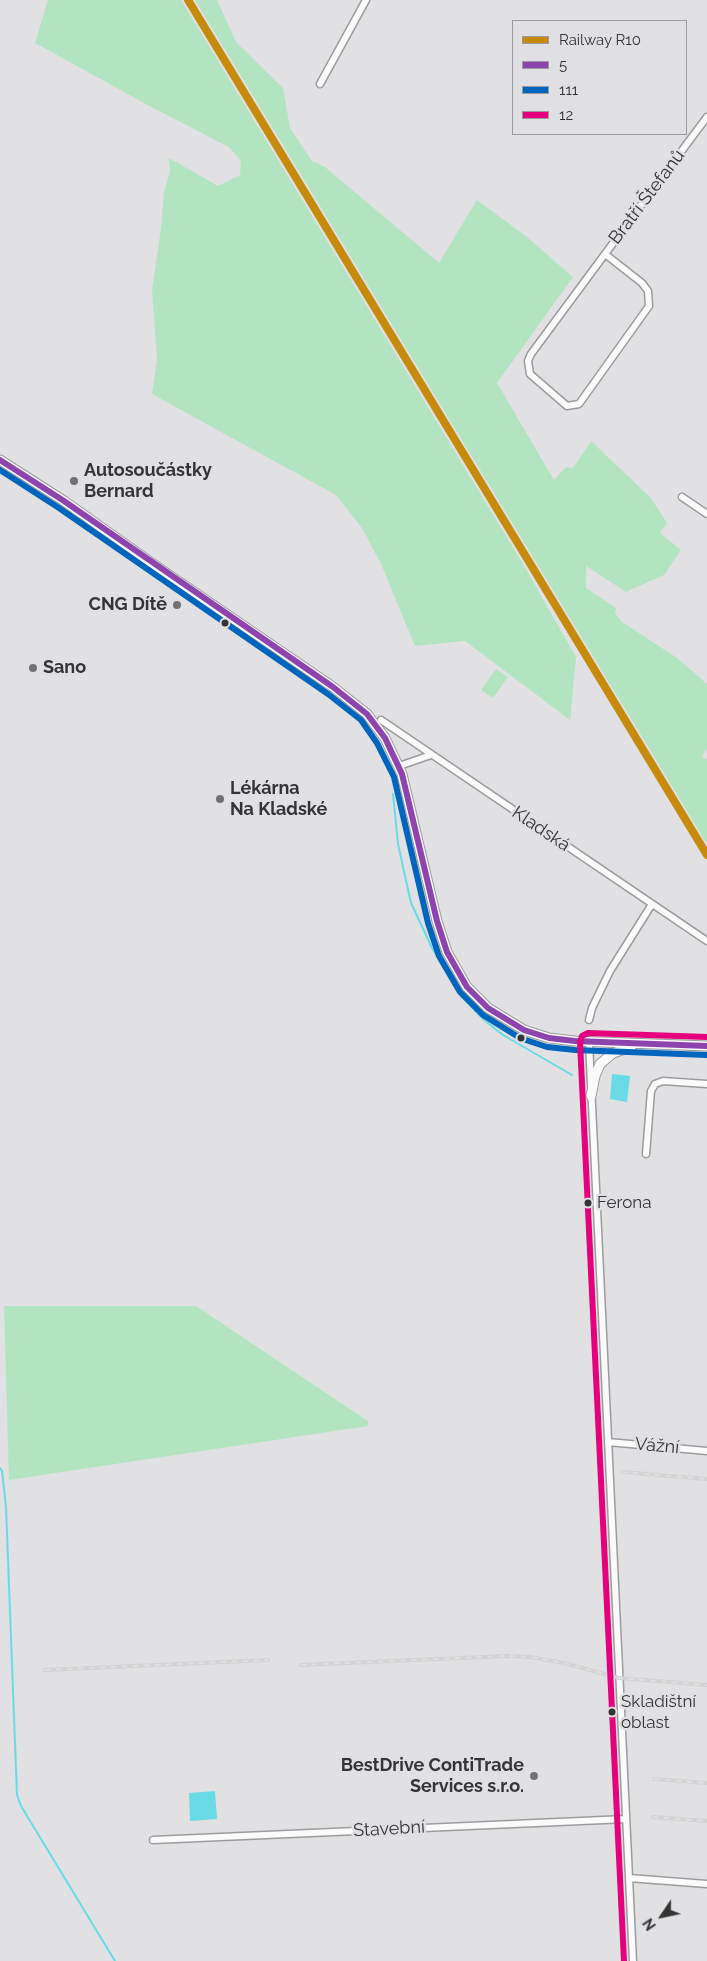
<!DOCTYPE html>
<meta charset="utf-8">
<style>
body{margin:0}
#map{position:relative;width:707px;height:1961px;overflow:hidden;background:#e1e0e2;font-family:Raleway,sans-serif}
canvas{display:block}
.legend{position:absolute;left:512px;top:20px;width:175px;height:115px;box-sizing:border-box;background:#e0dfe3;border:1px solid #9b9b9d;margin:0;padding:6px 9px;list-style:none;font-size:15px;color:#343435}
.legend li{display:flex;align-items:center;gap:10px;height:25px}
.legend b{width:25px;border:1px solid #9b9b9d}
.north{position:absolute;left:637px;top:1891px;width:50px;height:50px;-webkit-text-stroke:4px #e0dfe3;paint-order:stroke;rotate:236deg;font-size:14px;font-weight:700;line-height:20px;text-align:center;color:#343435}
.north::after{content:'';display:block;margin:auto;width:18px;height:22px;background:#343435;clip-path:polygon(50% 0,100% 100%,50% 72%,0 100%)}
</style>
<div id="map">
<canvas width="707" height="1961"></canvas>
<ul class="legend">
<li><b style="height:6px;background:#c68a0d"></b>Railway R10</li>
<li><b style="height:6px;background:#8e44ad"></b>5</li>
<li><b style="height:6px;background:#0065bd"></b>111</li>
<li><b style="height:6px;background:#e5007d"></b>12</li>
</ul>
<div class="north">N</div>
</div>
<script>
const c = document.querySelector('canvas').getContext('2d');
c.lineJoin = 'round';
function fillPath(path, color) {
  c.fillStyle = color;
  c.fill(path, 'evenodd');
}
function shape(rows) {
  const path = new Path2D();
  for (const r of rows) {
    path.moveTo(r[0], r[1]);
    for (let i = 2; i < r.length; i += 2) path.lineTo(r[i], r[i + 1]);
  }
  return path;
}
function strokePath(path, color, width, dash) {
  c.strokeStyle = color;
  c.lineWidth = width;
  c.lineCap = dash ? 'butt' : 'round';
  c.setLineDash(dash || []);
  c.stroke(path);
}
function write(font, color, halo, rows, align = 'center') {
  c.font = font + ' Raleway,sans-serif';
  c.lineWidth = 5;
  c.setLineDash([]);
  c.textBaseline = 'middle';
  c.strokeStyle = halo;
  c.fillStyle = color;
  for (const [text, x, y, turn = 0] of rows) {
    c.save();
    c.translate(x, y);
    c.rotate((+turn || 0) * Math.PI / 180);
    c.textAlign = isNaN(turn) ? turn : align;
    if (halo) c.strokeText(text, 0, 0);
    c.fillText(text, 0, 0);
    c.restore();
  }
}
fillPath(shape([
 [48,0,181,0,523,564,576,657,570,720,465,641,415,646,381,564,362,528,336,495,152,394,157,359,152,290,161,229,164,192,170,171,169,158,218,186,240,175,241,161,229,147,155,109,35,43],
 [195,0,217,0,236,42,283,88,290,128,312,161,325,167,439,263,477,200,527,237,573,277,497,383,554,480,566,467,573,468,591,441,651,498,667,523,660,533,681,550,664,575,626,592,586,566,586,588,616,608,615,613,622,622,677,658,707,684,707,749,702,756,707,760,707,844],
 [496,669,508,677,493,698,481,690],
 [4,1306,196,1306,368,1421,368,1426,9,1480]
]), '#b3e4c2');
fillPath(shape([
 [612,1074,630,1076,627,1102,610,1099],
 [215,1791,217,1819,190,1821,189,1793]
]), '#69dbe6');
strokePath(shape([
 [393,794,398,844,411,903,432,948,461,996,483,1019,503,1035,572,1075],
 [0,1468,2,1471,6,1507,17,1795,21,1806,115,1961]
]), '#69dbe6', 2);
const minor = shape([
 [320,84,366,0],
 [605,254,642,283,648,291,649,306,579,404,567,406,530,374,528,361,531,354,605,254,639,208,707,117],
 [682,497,707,514],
 [381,720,707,941],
 [399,766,431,755],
 [589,1020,592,1008,610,971,652,904],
 [589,1042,633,1961],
 [646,1154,651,1091,655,1084,663,1081,707,1084],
 [608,1442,707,1451],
 [153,1840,626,1819],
 [629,1878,707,1884]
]);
const secondary = shape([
 [0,460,64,501,153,564,333,687,367,714,385,738,402,774,437,921,447,952,467,987,488,1008,524,1030,549,1038,575,1041,707,1046],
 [591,1096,595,1076,600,1064,613,1053,631,1047]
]);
strokePath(minor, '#9c9b9d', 9);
strokePath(secondary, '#9c9b9d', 11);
strokePath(minor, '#fafafb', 6);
strokePath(secondary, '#fafafb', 9);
const rail = shape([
 [622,1472,707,1479],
 [301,1665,507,1656,530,1657,564,1663,619,1678,707,1685],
 [45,1670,268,1660],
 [654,1779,707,1783],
 [653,1817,707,1821]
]);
strokePath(rail, '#d3d3d4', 4);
strokePath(rail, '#e0dfe3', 2, [5.5]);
strokePath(shape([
 [0,460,64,501,333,687,367,714,385,738,402,774,437,921,447,952,467,987,488,1008,524,1030,549,1038,575,1041,707,1046]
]), '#8e44ad', 6);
strokePath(shape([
 [0,470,59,508,328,694,361,720,377,743,394,777,428,923,439,956,460,992,483,1015,520,1038,547,1047,575,1050,707,1055]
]), '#0065bd', 6);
strokePath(shape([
 [624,1961,580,1042,582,1036,588,1033,707,1037]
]), '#e5007d', 6);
strokePath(shape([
 [188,0,707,855]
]), '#c68a0d', 8);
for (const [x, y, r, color] of [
 [74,481,5,"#717072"],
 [177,605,5,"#717072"],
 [225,623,4.5,"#343435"],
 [33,668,5,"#717072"],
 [220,799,5,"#717072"],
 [521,1038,4.5,"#343435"],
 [588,1203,4.5,"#343435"],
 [612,1712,4.5,"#343435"],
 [534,1776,5,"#717072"]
]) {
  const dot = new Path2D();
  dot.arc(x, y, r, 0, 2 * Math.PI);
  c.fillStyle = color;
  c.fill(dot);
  strokePath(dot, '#e0dfe3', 2);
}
write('17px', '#343435', '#e0dfe3', [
 ["Ferona",597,1203],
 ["Skladištní",621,1702],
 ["oblast",621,1723]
], 'left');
write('18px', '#343435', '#e0dfe3', [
 ["Bratří Štefanů",647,197,-53],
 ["Kladská",541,829,34],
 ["Vážní",657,1446,5],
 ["Stavební",389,1829,-3]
]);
write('bold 18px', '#343435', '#e0dfe3', [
 ["Autosoučástky",84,471],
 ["Bernard",84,492],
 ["CNG Dítě",167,605,"right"],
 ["Sano",43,668],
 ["Lékárna",230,789],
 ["Na Kladské",230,810],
 ["BestDrive ContiTrade",524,1766,"right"],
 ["Services s.r.o.",524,1787,"right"]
], 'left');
</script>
